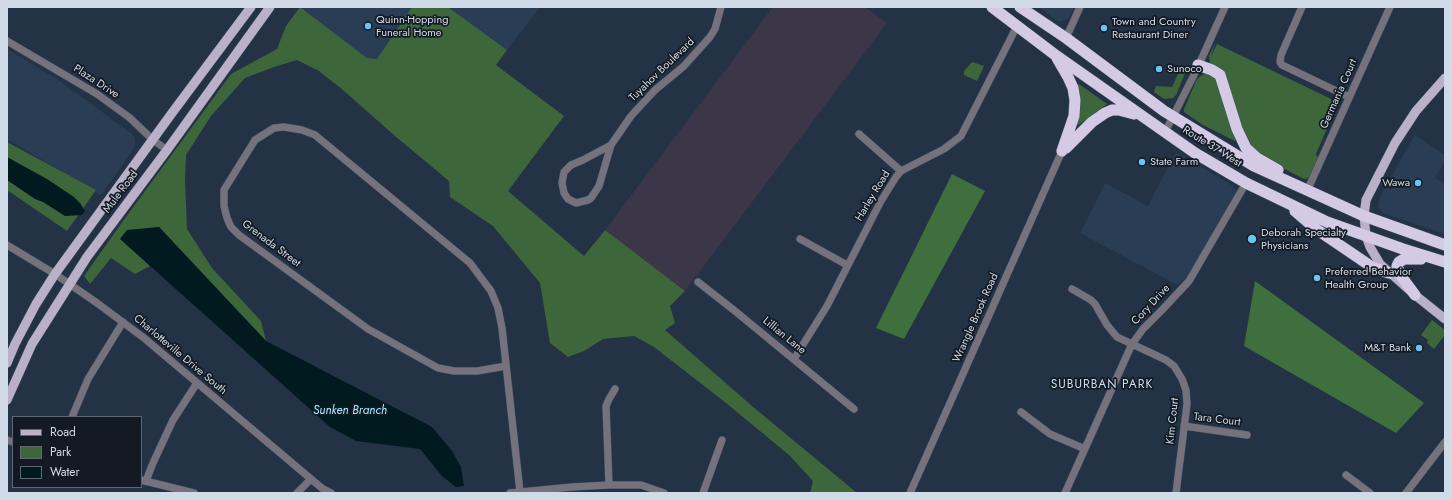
<!DOCTYPE html>
<style>
body{margin:0}
#map{position:relative;width:1452px;height:500px;overflow:hidden;background:#233345;font-family:Jost,sans-serif}
canvas{display:block}
.frame{position:absolute;inset:0;border:8px solid #d1dbe7;pointer-events:none}
.legend{position:absolute;left:12px;top:416px;width:130px;height:72px;box-sizing:border-box;background:#131a23;border:1px solid #5f6771;margin:0;padding:5px 7px;list-style:none;font-size:12px;color:#d1dbe7}
.legend li{display:flex;align-items:center;gap:8px;height:20px}
.legend b{width:20px;border:1px solid #5f6771}
</style>
<div id="map">
<canvas width="1452" height="500"></canvas>
<div class="frame"></div>
<ul class="legend">
<li><b style="height:5px;background:#bab1c8"></b>Road</li>
<li><b style="height:11px;background:#3d663b"></b>Park</li>
<li><b style="height:11px;background:#001a1f"></b>Water</li>
</ul>
</div>
<script>
const c = document.querySelector('canvas').getContext('2d');
c.lineJoin = 'round';
function fillPath(path, color) {
  c.fillStyle = color;
  c.fill(path, 'evenodd');
}
function shape(rows) {
  const path = new Path2D();
  for (const r of rows) {
    path.moveTo(r[0], r[1]);
    for (let i = 2; i < r.length; i += 2) path.lineTo(r[i], r[i + 1]);
  }
  return path;
}
function strokePath(path, color, width, dash) {
  c.strokeStyle = color;
  c.lineWidth = width;
  c.lineCap = dash ? 'butt' : 'round';
  c.setLineDash(dash || []);
  c.stroke(path);
}
function write(font, color, halo, rows, align = 'center') {
  c.font = font + ' Jost,sans-serif';
  c.lineWidth = 3.5;
  c.setLineDash([]);
  c.textBaseline = 'middle';
  c.strokeStyle = halo;
  c.fillStyle = color;
  for (const [text, x, y, turn = 0] of rows) {
    c.save();
    c.translate(x, y);
    c.rotate((+turn || 0) * Math.PI / 180);
    c.textAlign = isNaN(turn) ? turn : align;
    if (halo) c.strokeText(text, 0, 0);
    c.fillText(text, 0, 0);
    c.restore();
  }
}
fillPath(shape([
 [300,7,412,7,377,59,367,58],
 [448,7,540,7,507,50],
 [1039,7,1074,7,1069,18,1061,22,1056,20],
 [7,49,57,79,132,134,135,138,135,147,101,195,7,139],
 [1415,134,1429,145,1445,155,1445,161,1435,178,1445,183,1445,234,1383,213,1379,209,1378,205,1382,193],
 [1176,152,1233,186,1236,190,1235,195,1187,277,1177,285,1080,233,1105,183,1148,206]
]), '#293d55');
fillPath(shape([
 [773,7,865,7,887,23,685,291,605,230]
]), '#3b3748');
fillPath(shape([
 [300,7,367,58,377,59,412,7,448,7,507,50,496,65,564,116,508,191,584,256,605,230,685,291,670,306,675,323,665,330,752,406,857,493,810,493,813,481,789,455,726,403,654,347,634,336,603,339,584,351,568,357,550,343,540,283,493,226,450,197,449,181,395,136,343,90,319,71,297,60,274,67,245,78,211,116,186,155,185,180,187,229,212,268,261,321,266,341,159,227,121,239,150,266,135,274,111,258,90,284,84,276,123,221,231,74,277,49,286,26],
 [1215,43,1211,57,1217,44,1331,99,1335,110,1316,154,1318,158,1309,177,1306,179,1302,178,1263,158,1249,145,1214,67,1210,63,1209,56],
 [972,62,984,66,977,81,964,75,964,71],
 [1186,71,1176,95,1173,98,1164,99,1154,92,1156,86,1172,87,1178,74],
 [1204,74,1209,74,1215,77,1232,126,1236,140,1235,141,1203,125,1184,112,1184,109,1196,81,1198,78],
 [1079,84,1107,104,1077,126,1080,100,1078,85],
 [7,142,96,190,67,231,7,190],
 [1432,320,1445,330,1445,335,1434,349,1427,343,1428,340,1421,335]
]), '#3d663b');
fillPath(shape([
 [952,174,985,191,904,339,876,328],
 [1255,281,1424,403,1396,433,1244,346]
]), '#3e6f3c');
fillPath(shape([
 [7,157,47,179,74,197,80,203,85,211,82,215,65,216,43,202,35,199,7,180],
 [159,227,266,341,432,427,452,451,461,467,464,486,456,487,442,476,420,449,356,441,330,427,120,239,127,230]
]), '#001a1f');
const minor = shape([
 [1302,7,1281,55,1280,62,1282,65,1349,97],
 [1066,38,1080,7],
 [7,41,97,94,130,118,153,140,167,150],
 [1165,132,1196,71,1225,7],
 [859,134,901,171],
 [611,145,631,116,655,90,684,66,710,37,715,29,721,7],
 [611,145,599,186,591,198,588,200,576,203,568,199,564,193,562,183,564,172,571,165,583,160,611,145],
 [1307,191,1390,7],
 [800,239,847,265],
 [7,245,55,274,97,303,144,338,311,479,323,489,331,493],
 [698,282,735,311,854,409],
 [1072,289,1091,300,1095,304,1107,325,1117,337,1166,360,1174,366,1182,379,1186,390,1187,404,1176,493],
 [794,359,827,306,881,201,896,177,901,171,944,149,961,136,1017,26],
 [506,366,477,371,454,371,438,368,368,329,239,235,231,227,227,218,224,206,224,190,255,140,274,128,284,127,302,130,315,135,470,263,491,291,498,308,502,328,520,492],
 [1021,412,1050,434,1085,449],
 [72,417,88,379,123,322],
 [1184,426,1247,435],
 [7,440,13,442],
 [1346,475,1370,493],
 [141,480,194,493],
 [146,481,153,463,173,420,197,383],
 [609,485,606,406,609,399,615,389],
 [297,493,311,479],
 [510,493,572,487,609,485,641,485,664,493],
 [703,493,722,440],
 [910,493,1062,151],
 [1065,493,1132,344,1143,329,1163,309,1189,281,1246,183],
 [1406,493,1445,442]
]);
const major = shape([
 [1445,78,1416,111,1395,143,1366,200,1364,216,1366,236,1370,247,1380,264,1415,295,1445,319],
 [7,363,15,344,36,304,55,274,172,113,251,7],
 [7,400,32,344,87,257,167,150,270,7]
]);
const highway = shape([
 [992,7,1054,54,1165,132,1195,153,1246,183,1327,222,1403,249,1445,262],
 [1020,7,1066,38,1164,111,1254,166,1364,216,1445,245],
 [1057,58,1068,77,1073,88,1075,100,1074,116,1062,151],
 [1198,65,1212,70,1220,75,1237,129,1246,148,1257,158,1278,170],
 [1066,148,1092,122,1105,113,1112,110,1119,110,1134,114],
 [1295,211,1316,229,1372,267,1389,273],
 [1415,295,1401,276,1397,266,1399,262,1404,259,1421,259]
]);
strokePath(minor, '#425162', 8);
strokePath(major, '#425162', 10);
strokePath(highway, '#425162', 12);
strokePath(minor, '#76727d', 7);
strokePath(major, '#bab1c8', 9);
strokePath(highway, '#d5cae6', 11);
for (const [x, y, r, color] of [
 [368,26,4,"#6ac3f1"],
 [1104,28,4,"#6ac3f1"],
 [1159,69,4,"#6ac3f1"],
 [1142,162,4,"#6ac3f1"],
 [1418,183,4,"#6ac3f1"],
 [1252,239,5,"#6ac3f1"],
 [1317,278,4,"#6ac3f1"],
 [1419,348,4,"#6ac3f1"]
]) {
  const dot = new Path2D();
  dot.arc(x, y, r, 0, 2 * Math.PI);
  c.fillStyle = color;
  c.fill(dot);
  strokePath(dot, '#131a23', 1.5);
}
write('11px', '#d1dbe7', '#131a23', [
 ["Quinn-Hopping",376,20],
 ["Funeral Home",376,33],
 ["Town and Country",1112,22],
 ["Restaurant Diner",1112,35],
 ["Sunoco",1167,69],
 ["State Farm",1150,162],
 ["Wawa",1410,183,"right"],
 ["Deborah Specialty",1261,233],
 ["Physicians",1261,246],
 ["Preferred Behavior",1325,272],
 ["Health Group",1325,285],
 ["M&T Bank",1411,348,"right"]
], 'left');
write('11px', '#d1dbe7', '#131a23', [
 ["Tuyahov Boulevard",662,70,-44],
 ["Plaza Drive",96,82,33],
 ["Germania Court",1339,94,-66],
 ["Route 37 West",1212,147,32],
 ["Mule Road",121,192,-53],
 ["Harley Road",873,196,-59],
 ["Grenada Street",271,244,37],
 ["Cory Drive",1151,305,-47],
 ["Wrangle Brook Road",976,318,-66],
 ["Lillian Lane",784,336,39],
 ["Charlotteville Drive South",180,355,40],
 ["Tara Court",1217,420,7],
 ["Kim Court",1173,421,-84]
]);
c.letterSpacing = '1px';
write('12px', '#cadef6', '#131a23', [
 ["SUBURBAN PARK",1102,385]
]);
c.letterSpacing = '0px';
write('italic 12px', '#a4edfb', '#131a23', [
 ["Sunken Branch",350,411]
]);
</script>
